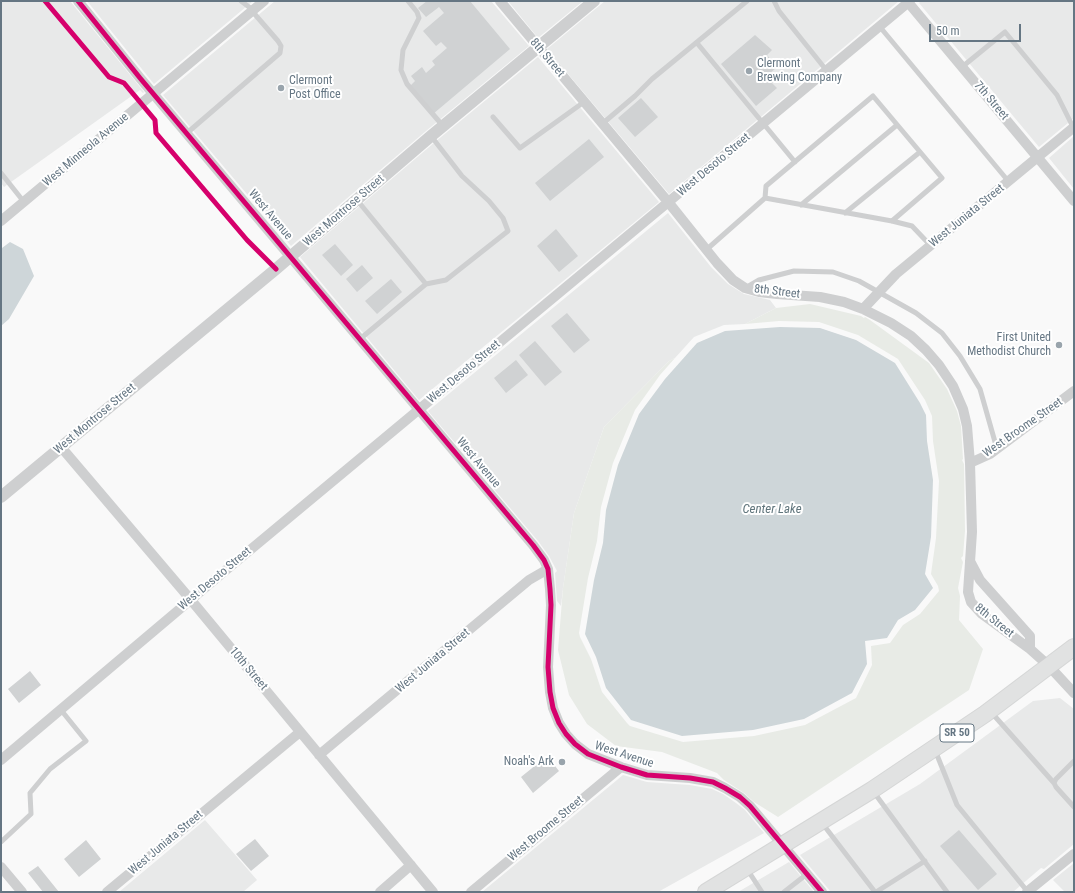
<!DOCTYPE html>
<style>
body{margin:0}
#map{position:relative;width:1075px;height:893px;overflow:hidden;background:#f9f9f9;font-family:"Roboto Condensed",sans-serif}
canvas{display:block}
.frame{position:absolute;inset:0;border:2px solid #657683;pointer-events:none}
.scale{position:absolute;left:929px;top:24px;width:92px;height:18px;box-sizing:border-box;border:2px solid #657683;border-top:0;padding-left:5px;font-size:12px;line-height:14px;white-space:nowrap;color:#657683;-webkit-text-stroke:3px #fff;paint-order:stroke}
</style>
<div id="map">
<canvas width="1075" height="893"></canvas>
<div class="frame"></div>
<div class="scale">50 m</div>
</div>
<script>
const c = document.querySelector('canvas').getContext('2d');
c.lineJoin = 'round';
function fillPath(path, color) {
  c.fillStyle = color;
  c.fill(path, 'evenodd');
}
function shape(rows) {
  const path = new Path2D();
  for (const r of rows) {
    path.moveTo(r[0], r[1]);
    for (let i = 2; i < r.length; i += 2) path.lineTo(r[i], r[i + 1]);
  }
  return path;
}
function strokePath(path, color, width, dash) {
  c.strokeStyle = color;
  c.lineWidth = width;
  c.lineCap = dash ? 'butt' : 'round';
  c.setLineDash(dash || []);
  c.stroke(path);
}
function write(font, color, halo, rows, align = 'center') {
  c.font = font + ' "Roboto Condensed",sans-serif';
  c.lineWidth = 4;
  c.setLineDash([]);
  c.textBaseline = 'middle';
  c.strokeStyle = halo;
  c.fillStyle = color;
  for (const [text, x, y, turn = 0] of rows) {
    c.save();
    c.translate(x, y);
    c.rotate((+turn || 0) * Math.PI / 180);
    c.textAlign = isNaN(turn) ? turn : align;
    if (halo) c.strokeText(text, 0, 0);
    c.fillText(text, 0, 0);
    c.restore();
  }
}
fillPath(shape([
 [1,1,70,1,144,92,143,93,140,90,4,187,1,183],
 [87,1,253,1,154,84],
 [275,1,491,1,529,46,426,131,291,246,163,95],
 [508,1,583,1,538,38],
 [605,1,899,1,669,194,547,49],
 [921,1,1074,1,1074,118,1039,147,919,3],
 [538,57,659,202,419,400,300,257,435,142],
 [1074,136,1074,189,1049,158],
 [668,213,711,267,728,284,744,294,770,300,776,308,745,324,724,325,694,337,675,358,669,361,604,427,574,513,563,588,561,606,557,601,555,573,557,571,549,556,538,541,428,411],
 [1060,698,1074,709,1074,844,1044,869,1041,868,1013,892,831,892,800,855,920,784,1033,701],
 [623,775,647,782,690,785,712,789,723,794,736,803,745,810,764,833,658,892,482,892],
 [205,820,257,880,243,892,119,892],
 [789,862,814,892,738,892],
 [1074,863,1074,892,1065,892,1053,880]
]), '#e8e9e9');
fillPath(shape([
 [810,304,861,316,864,318,865,317,870,320,929,363,947,389,957,411,961,426,963,459,962,460,964,464,965,531,963,556,961,558,963,562,958,588,960,596,959,620,983,649,969,690,778,817,754,802,744,793,724,780,717,773,662,752,616,746,587,724,569,695,558,650,563,588,574,513,604,427,669,361,675,358,660,375,635,410,613,463,601,507,597,541,588,578,579,633,580,637,591,659,602,692,627,723,630,726,683,742,754,736,805,725,856,698,872,665,871,646,890,643,903,625,920,614,939,591,938,586,931,574,936,538,939,481,933,441,932,416,925,400,898,359,858,335,819,322,779,321,745,324,776,308]
]), '#e8ebe6');
fillPath(shape([
 [10,242,23,249,34,276,9,319,1,326,1,247,2,248],
 [780,327,820,328,856,340,895,363,920,403,926,415,927,441,933,480,931,537,925,574,933,588,915,610,898,620,887,638,865,641,867,664,852,693,804,719,753,730,682,736,631,720,606,688,596,657,585,634,594,580,603,543,606,510,618,465,639,414,665,379,697,343,725,331]
]), '#ced6d9');
fillPath(shape([
 [427,1,470,1,510,49,433,114,410,86,415,81,411,76,422,67,426,73,435,65,432,61,447,48,441,42,436,46,423,31,444,13,439,7,426,17,418,8],
 [755,35,772,50,767,55,777,67,768,75,774,82,772,83,777,88,756,106,721,64],
 [641,98,658,117,635,137,618,118],
 [589,139,604,157,550,201,535,183],
 [556,229,578,256,559,272,537,246],
 [335,244,353,265,341,276,322,255],
 [362,265,373,278,357,292,346,279],
 [391,279,402,292,377,314,365,301],
 [567,313,590,340,574,353,551,326],
 [535,341,562,372,545,386,519,355],
 [516,360,528,375,506,393,494,378],
 [30,671,41,685,19,703,8,689],
 [547,756,559,771,533,793,521,777],
 [959,830,997,874,978,890,940,846],
 [255,839,269,856,251,871,236,854],
 [86,840,101,859,79,877,64,859],
 [38,866,59,892,43,892,28,873]
]), '#d0d2d3');
const trunk = shape([
 [706,892,872,790,985,714,1074,647]
]);
strokePath(trunk, '#d5d6d6', 18);
strokePath(shape([
 [241,1,253,10],
 [408,1,417,12,419,18,403,50,401,70,407,84,443,126],
 [774,1,779,11,827,71],
 [880,27,1009,182],
 [697,43,795,162],
 [962,67,1005,32,1057,95,1073,127],
 [493,117,520,148,584,102],
 [602,124,635,96,652,79,747,1],
 [187,133,280,53,281,46,278,41,252,11],
 [1,173,24,202],
 [765,198,766,186,873,96,942,178,892,221],
 [357,200,426,284,360,339],
 [801,205,897,125],
 [845,213,920,152],
 [706,250,765,198,892,221,912,226,931,246],
 [426,284,446,280,508,231,503,218,489,201,462,176,431,136],
 [747,287,759,280,794,271,833,272,859,281,916,313,942,333,960,356,980,389,997,449],
 [991,712,1054,783],
 [935,750,957,805,1028,892],
 [1074,761,1056,779,1054,783,1056,787,1074,807],
 [873,791,947,892],
 [822,823,875,892],
 [1,842,31,814,30,793,50,769,86,741,61,710],
 [747,869,762,892],
 [784,892,807,874],
 [876,892,925,861]
]), '#cecfd0', 5);
strokePath(shape([
 [78,1,140,78,533,545,544,560,548,569,550,589,551,605,548,667,550,692,553,708,559,723,566,734,575,744,588,754,621,767,647,775,690,778,713,782,725,788,740,797,750,806,822,892],
 [500,1,669,203,717,263,733,280,745,288,759,292,777,294,820,297,844,302,863,309,891,323,911,336,926,350,939,365,953,386,963,409,967,426,970,463,972,532,968,592,971,602,982,614,1030,649,1049,666,1074,693],
 [907,1,1074,201],
 [1,221,264,1],
 [863,309,896,274,1074,127],
 [61,447,191,600,433,892],
 [970,463,990,454,1074,391],
 [970,561,980,580,1030,636,1030,649],
 [319,755,529,580,548,569],
 [1,760,226,570,910,1],
 [1,867,22,892],
 [107,892,300,732],
 [380,892,411,865],
 [471,892,621,767],
 [1027,892,1074,854]
]), '#cecfd0', 10);
strokePath(shape([
 [1,497,276,269,431,136,594,1]
]), '#cecfd0', 12);
strokePath(trunk, '#e1e2e2', 16);
strokePath(shape([
 [45,1,109,77,124,83,155,120,156,133,247,240,276,269],
 [78,1,140,78,533,545,544,560,548,569,550,589,551,605,548,667,550,692,553,708,559,723,566,734,575,744,588,754,621,767,647,775,690,778,713,782,725,788,740,797,750,806,822,892]
]), '#d6006c', 5);
for (const [x, y, r, color] of [
 [749,71,4,"#99a4ac"],
 [281,88,4,"#99a4ac"],
 [1059,345,4,"#99a4ac"],
 [562,762,4,"#99a4ac"]
]) {
  const dot = new Path2D();
  dot.arc(x, y, r, 0, 2 * Math.PI);
  c.fillStyle = color;
  c.fill(dot);
  strokePath(dot, '#fff', 1.5);
}
for (const [x, y, w] of [
 [957,733,34]
]) {
  const box = new Path2D();
  box.roundRect(x - w / 2, y - 9, w, 18, 3);
  c.fillStyle = '#fff';
  c.fill(box);
  strokePath(box, '#657683', 1);
}
write('bold 11px', '#657683', null, [
 ["SR 50",957,733]
]);
write('12px', '#657683', '#fff', [
 ["8th Street",547,58,50],
 ["7th Street",991,101,50],
 ["West Minneola Avenue",86,150,-40],
 ["West Desoto Street",714,165,-40],
 ["West Montrose Street",344,211,-41],
 ["West Avenue",270,215,50],
 ["West Juniata Street",967,216,-39],
 ["8th Street",777,292,7],
 ["West Desoto Street",464,372,-40],
 ["West Montrose Street",95,419,-40],
 ["West Broome Street",1023,428,-35],
 ["West Avenue",478,463,50],
 ["West Desoto Street",215,579,-40],
 ["8th Street",994,621,39],
 ["West Juniata Street",433,661,-40],
 ["10th Street",248,669,50],
 ["West Avenue",624,755,18],
 ["West Broome Street",546,829,-40],
 ["West Juniata Street",166,843,-40]
]);
write('12px', '#657683', '#fff', [
 ["Clermont",757,64],
 ["Brewing Company",757,78],
 ["Clermont",289,81],
 ["Post Office",289,95],
 ["First United",1051,338,"right"],
 ["Methodist Church",1051,352,"right"],
 ["Noah's Ark",554,762,"right"]
], 'left');
write('italic 13px', '#60757c', '#fff', [
 ["Center Lake",772,510]
]);
</script>
